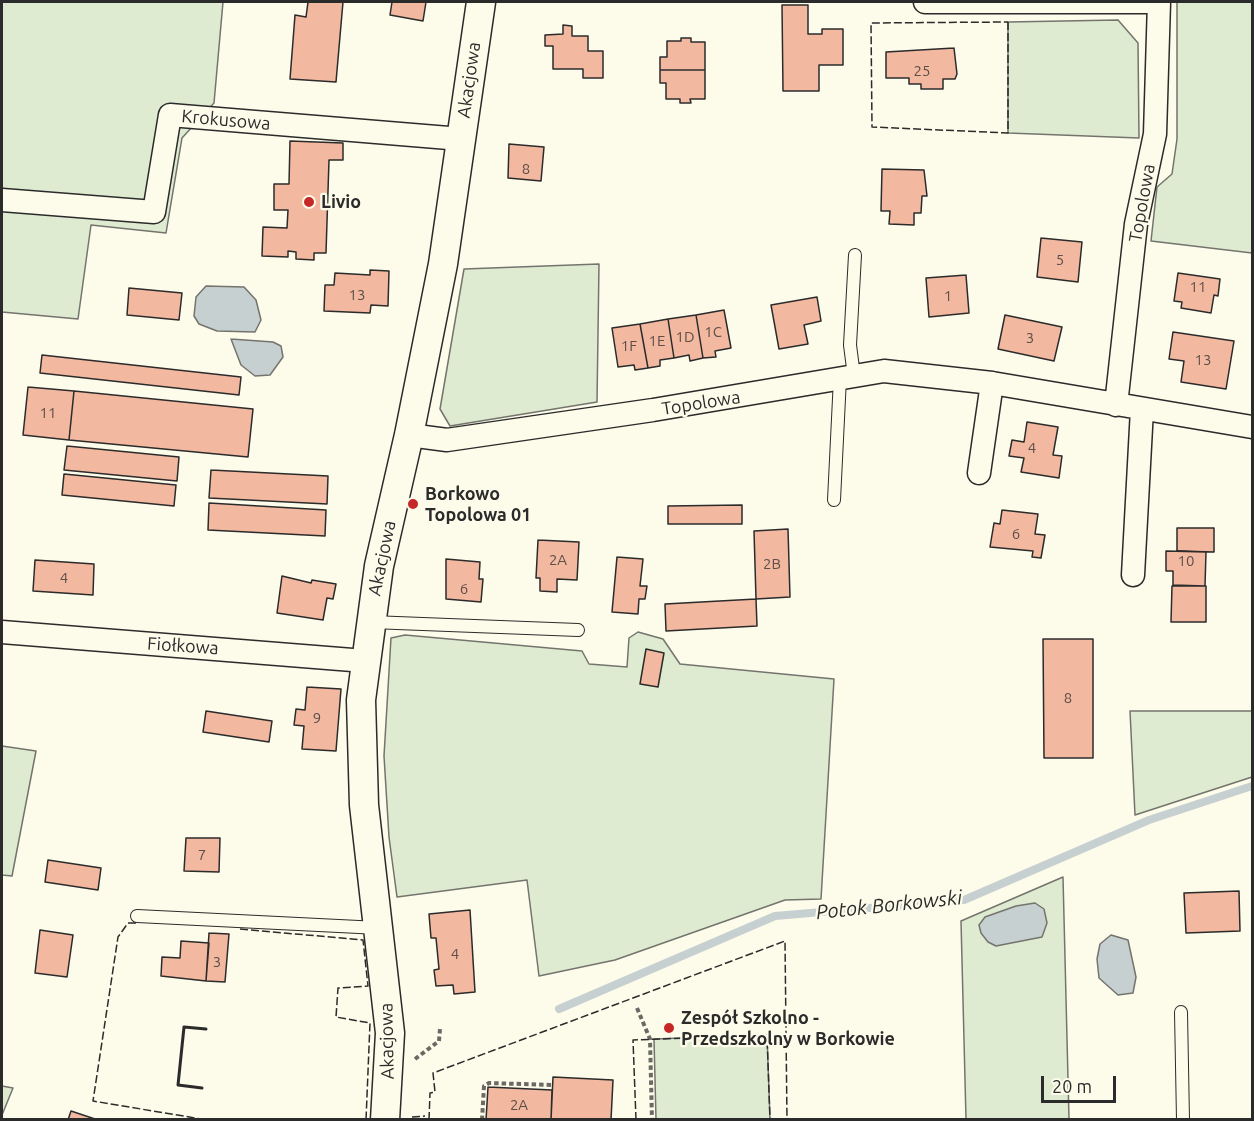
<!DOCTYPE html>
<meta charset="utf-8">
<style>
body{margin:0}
#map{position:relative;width:1254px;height:1121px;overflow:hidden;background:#fdfbea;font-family:Ubuntu,sans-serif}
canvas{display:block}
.frame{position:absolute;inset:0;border:3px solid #2b2b2b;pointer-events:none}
.scale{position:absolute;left:1041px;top:1076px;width:75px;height:27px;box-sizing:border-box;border:3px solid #2b2b2b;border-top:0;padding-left:8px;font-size:18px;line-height:21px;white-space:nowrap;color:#2b2b2b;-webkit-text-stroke:4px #fdfbea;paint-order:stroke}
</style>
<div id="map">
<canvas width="1254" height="1121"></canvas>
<div class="frame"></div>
<div class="scale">20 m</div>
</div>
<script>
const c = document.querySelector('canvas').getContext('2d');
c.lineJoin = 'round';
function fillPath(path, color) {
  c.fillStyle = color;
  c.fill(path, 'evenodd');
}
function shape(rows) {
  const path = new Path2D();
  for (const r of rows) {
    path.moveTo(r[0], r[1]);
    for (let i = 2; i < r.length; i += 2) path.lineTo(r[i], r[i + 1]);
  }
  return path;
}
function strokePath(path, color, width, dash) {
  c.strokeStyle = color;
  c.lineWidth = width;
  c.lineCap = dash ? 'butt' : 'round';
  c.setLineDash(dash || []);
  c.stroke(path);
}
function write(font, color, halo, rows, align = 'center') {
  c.font = font + ' Ubuntu,sans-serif';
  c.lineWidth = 4.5;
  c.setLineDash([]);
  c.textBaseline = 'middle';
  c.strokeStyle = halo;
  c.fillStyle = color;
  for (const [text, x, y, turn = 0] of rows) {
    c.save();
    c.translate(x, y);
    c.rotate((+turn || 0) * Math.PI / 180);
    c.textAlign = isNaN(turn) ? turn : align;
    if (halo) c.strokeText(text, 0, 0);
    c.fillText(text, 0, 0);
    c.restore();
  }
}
const green = shape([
 [2,2,223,2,214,103,182,138,166,233,91,225,78,319,2,312,2,2],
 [1177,2,1252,2,1252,253,1151,241,1157,187,1172,174,1177,139,1177,2],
 [1118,20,1138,43,1139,138,1008,133,1008,22,1118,20],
 [599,264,597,402,450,426,440,409,464,269,599,264],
 [638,632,663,639,680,664,834,679,821,899,785,900,615,960,539,976,527,880,397,897,389,837,384,756,391,638,405,635,582,651,589,664,627,667,629,638,638,632],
 [1130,711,1252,711,1252,777,1135,815,1130,711],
 [2,746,36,751,12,876,2,875,2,746],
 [1063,877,1069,1119,966,1119,961,921,1063,877],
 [767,1035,770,1119,656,1119,654,1039,767,1035],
 [2,1086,13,1088,2,1115,2,1086]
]);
fillPath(green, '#deebd1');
strokePath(green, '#74746e', 1.5);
const water = shape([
 [206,286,244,287,256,300,261,320,255,332,217,331,199,324,194,316,196,297,206,286],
 [231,339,273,342,281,346,283,357,270,375,255,376,241,365,231,339],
 [1035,903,1044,909,1047,923,1042,937,996,946,988,942,981,933,979,925,985,917,1016,906,1035,903],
 [1111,935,1128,940,1136,977,1133,993,1118,995,1099,978,1097,959,1100,944,1111,935]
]);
fillPath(water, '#c7d0d0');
strokePath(water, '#74746e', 1.5);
strokePath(shape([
 [559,1009,775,916,964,900,1149,820,1252,786]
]), '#c7d0d0', 8);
const building = shape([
 [308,2,343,2,336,82,290,79,295,15,306,17,308,2],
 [392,2,426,2,423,21,390,15,392,2],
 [782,5,808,5,808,34,822,34,822,29,843,29,843,65,819,65,819,91,783,91,782,5],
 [563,25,572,26,572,36,588,36,588,51,603,51,603,78,583,78,583,69,553,69,553,46,545,46,545,35,563,34,563,25],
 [681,38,691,38,691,42,705,42,705,70,660,70,660,57,667,57,667,41,681,41,681,38],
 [954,48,957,74,955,79,943,79,943,89,921,89,921,84,909,84,909,78,886,78,886,52,954,48],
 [660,70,705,70,705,99,690,99,691,103,680,103,680,99,666,99,666,83,660,83,660,70],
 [290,141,343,143,343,160,329,160,326,253,314,253,314,260,296,259,296,252,288,251,288,257,262,256,263,227,287,228,288,210,274,210,274,184,289,184,290,141],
 [509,144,544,147,541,181,508,178,509,144],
 [882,169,924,170,927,196,922,196,921,213,914,213,914,225,889,224,890,211,881,211,882,169],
 [1041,238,1082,242,1078,282,1037,277,1041,238],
 [370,270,389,271,388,306,371,305,370,313,324,311,325,285,334,285,335,273,370,275,370,270],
 [1178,273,1220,279,1218,296,1214,295,1211,313,1181,308,1182,302,1174,301,1178,273],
 [966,275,969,313,929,317,926,278,966,275],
 [129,288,182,293,179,320,127,315,129,288],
 [817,297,821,321,804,325,808,344,779,349,771,305,817,297],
 [724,310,731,348,715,351,716,357,703,358,696,315,724,310],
 [696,315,703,358,690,361,689,355,674,358,668,319,696,315],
 [1005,315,1062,327,1054,361,998,349,1005,315],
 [668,319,674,358,660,360,660,366,648,368,640,324,668,319],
 [640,324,648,368,635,370,634,365,618,367,612,328,640,324],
 [1173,332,1234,341,1226,389,1181,382,1184,361,1169,359,1173,332],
 [42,355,241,377,239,395,40,373,42,355],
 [28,387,74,391,69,440,23,435,28,387],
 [74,391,253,409,248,457,69,440,74,391],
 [1027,422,1058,427,1053,455,1062,456,1059,478,1021,472,1024,458,1009,456,1012,440,1024,442,1027,422],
 [67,446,179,457,177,481,64,470,67,446],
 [211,470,328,476,327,504,209,498,211,470],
 [64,474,176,485,174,506,62,495,64,474],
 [209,503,326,510,325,536,208,530,209,503],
 [742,505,742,524,668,524,668,506,742,505],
 [1002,510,1038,514,1035,534,1045,535,1041,558,1032,557,1033,551,990,547,994,523,1000,524,1002,510],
 [1177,528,1214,528,1214,552,1177,551,1177,528],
 [788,529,790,597,756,599,754,531,788,529],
 [538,540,579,542,577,580,557,579,557,592,540,591,540,578,536,578,538,540],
 [1166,551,1206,552,1205,586,1173,585,1173,571,1166,571,1166,551],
 [617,557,643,559,640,586,647,586,645,599,639,599,638,614,612,612,617,557],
 [446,559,480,562,479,579,483,579,481,602,446,599,446,559],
 [35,560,94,564,93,595,33,591,35,560],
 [282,576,311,583,312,580,336,584,333,599,327,598,323,620,277,613,282,576],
 [1172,586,1206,586,1206,622,1171,622,1172,586],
 [756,599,757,626,666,631,665,604,756,599],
 [1043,639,1093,639,1093,758,1044,758,1043,639],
 [646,649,664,653,658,687,640,684,646,649],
 [307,687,341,689,336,751,302,749,304,726,294,725,296,709,305,710,307,687],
 [206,711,272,721,269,742,203,732,206,711],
 [186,838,220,838,219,872,184,871,186,838],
 [48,860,101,868,98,890,45,882,48,860],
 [1239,891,1240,931,1186,933,1184,893,1239,891],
 [470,910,475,992,454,994,453,985,436,986,434,970,439,969,436,938,431,938,429,914,470,910],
 [40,930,73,935,67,977,35,973,40,930],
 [209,933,229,934,225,982,206,981,209,933],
 [181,941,209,943,206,981,161,976,162,957,180,958,181,941],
 [553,1077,613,1080,611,1120,551,1120,553,1077],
 [488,1087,552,1090,551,1120,486,1120,488,1087],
 [71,1111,95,1119,95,1120,68,1120,71,1111]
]);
fillPath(building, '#f2b8a0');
strokePath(building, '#2b2b2b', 1.5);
const service = shape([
 [854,376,850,345,855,255],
 [834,500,840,378],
 [371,622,578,630],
 [137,916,379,928],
 [1181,1012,1183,1120]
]);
const minor = shape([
 [925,2,1159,2,1155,134,1136,224,1116,405],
 [2,200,154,212,170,115,461,139],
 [409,435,447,440,653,410,884,371,992,383,1252,427],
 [979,473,992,383],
 [1133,575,1142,409],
 [2,632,365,661]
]);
const tertiary = shape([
 [385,1120,390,1033,364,805,361,700,379,566,409,435,443,264,481,2]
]);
strokePath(service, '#2b2b2b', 14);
strokePath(minor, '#2b2b2b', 25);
strokePath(tertiary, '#2b2b2b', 31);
strokePath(shape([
 [637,1008,650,1039,652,1120],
 [415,1059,439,1041,440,1029],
 [482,1120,484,1086,489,1083,553,1085]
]), '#6a6964', 4, [4.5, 3]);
strokePath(service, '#fdfbea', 12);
strokePath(minor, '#fdfbea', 22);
strokePath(tertiary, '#fdfbea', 28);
strokePath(shape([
 [1008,22,1008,133,872,127,871,23,1008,22],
 [136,923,128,923,118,937,93,1101,207,1120],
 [240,929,363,940,368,986,338,988,336,1017,370,1023,366,1120],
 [412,1117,425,1116],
 [429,1120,430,1093,435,1092,433,1073,785,941,787,1120],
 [636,1120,633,1040,767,1035,770,1120]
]), '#2b2b2b', 1.5, [8, 3]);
strokePath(shape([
 [202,1088,178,1085,184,1027,206,1029]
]), '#2b2b2b', 3);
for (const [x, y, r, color] of [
 [309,202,6,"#c62828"],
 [413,504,6,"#c62828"],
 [669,1028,6,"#c62828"]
]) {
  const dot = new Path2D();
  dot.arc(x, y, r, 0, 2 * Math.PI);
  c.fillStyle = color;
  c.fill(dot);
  strokePath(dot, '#fdfbea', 2);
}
write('15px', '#5d4e48', null, [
 ["25",922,71],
 ["8",526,169],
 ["5",1060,260],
 ["11",1198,287],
 ["13",357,295],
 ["1",948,296],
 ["1C",713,332],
 ["1D",685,337],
 ["3",1030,338],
 ["1E",657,341],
 ["1F",629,346],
 ["13",1203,360],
 ["11",48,413],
 ["4",1032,448],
 ["6",1016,534],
 ["2A",558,560],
 ["10",1186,561],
 ["2B",772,564],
 ["4",64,578],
 ["6",464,589],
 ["8",1068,698],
 ["9",317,718],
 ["7",202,855],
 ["4",455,954],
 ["3",217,962],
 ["2A",519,1105]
]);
write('18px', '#2b2b2b', '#fdfbea', [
 ["Akacjowa",469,80,-82],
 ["Krokusowa",226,120,5],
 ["Topolowa",1142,203,-80],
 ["Topolowa",701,403,-9],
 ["Akacjowa",382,558,-78],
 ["Fiołkowa",183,646,4],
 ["Akacjowa",387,1041,-91]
]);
write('bold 18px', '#2b2b2b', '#fdfbea', [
 ["Livio",321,202],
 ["Borkowo",425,494],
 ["Topolowa 01",425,515],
 ["Zespół Szkolno -",681,1018],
 ["Przedszkolny w Borkowie",681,1039]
], 'left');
write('italic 20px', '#2b2b2b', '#fdfbea', [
 ["Potok Borkowski",889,905,-6]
]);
</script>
